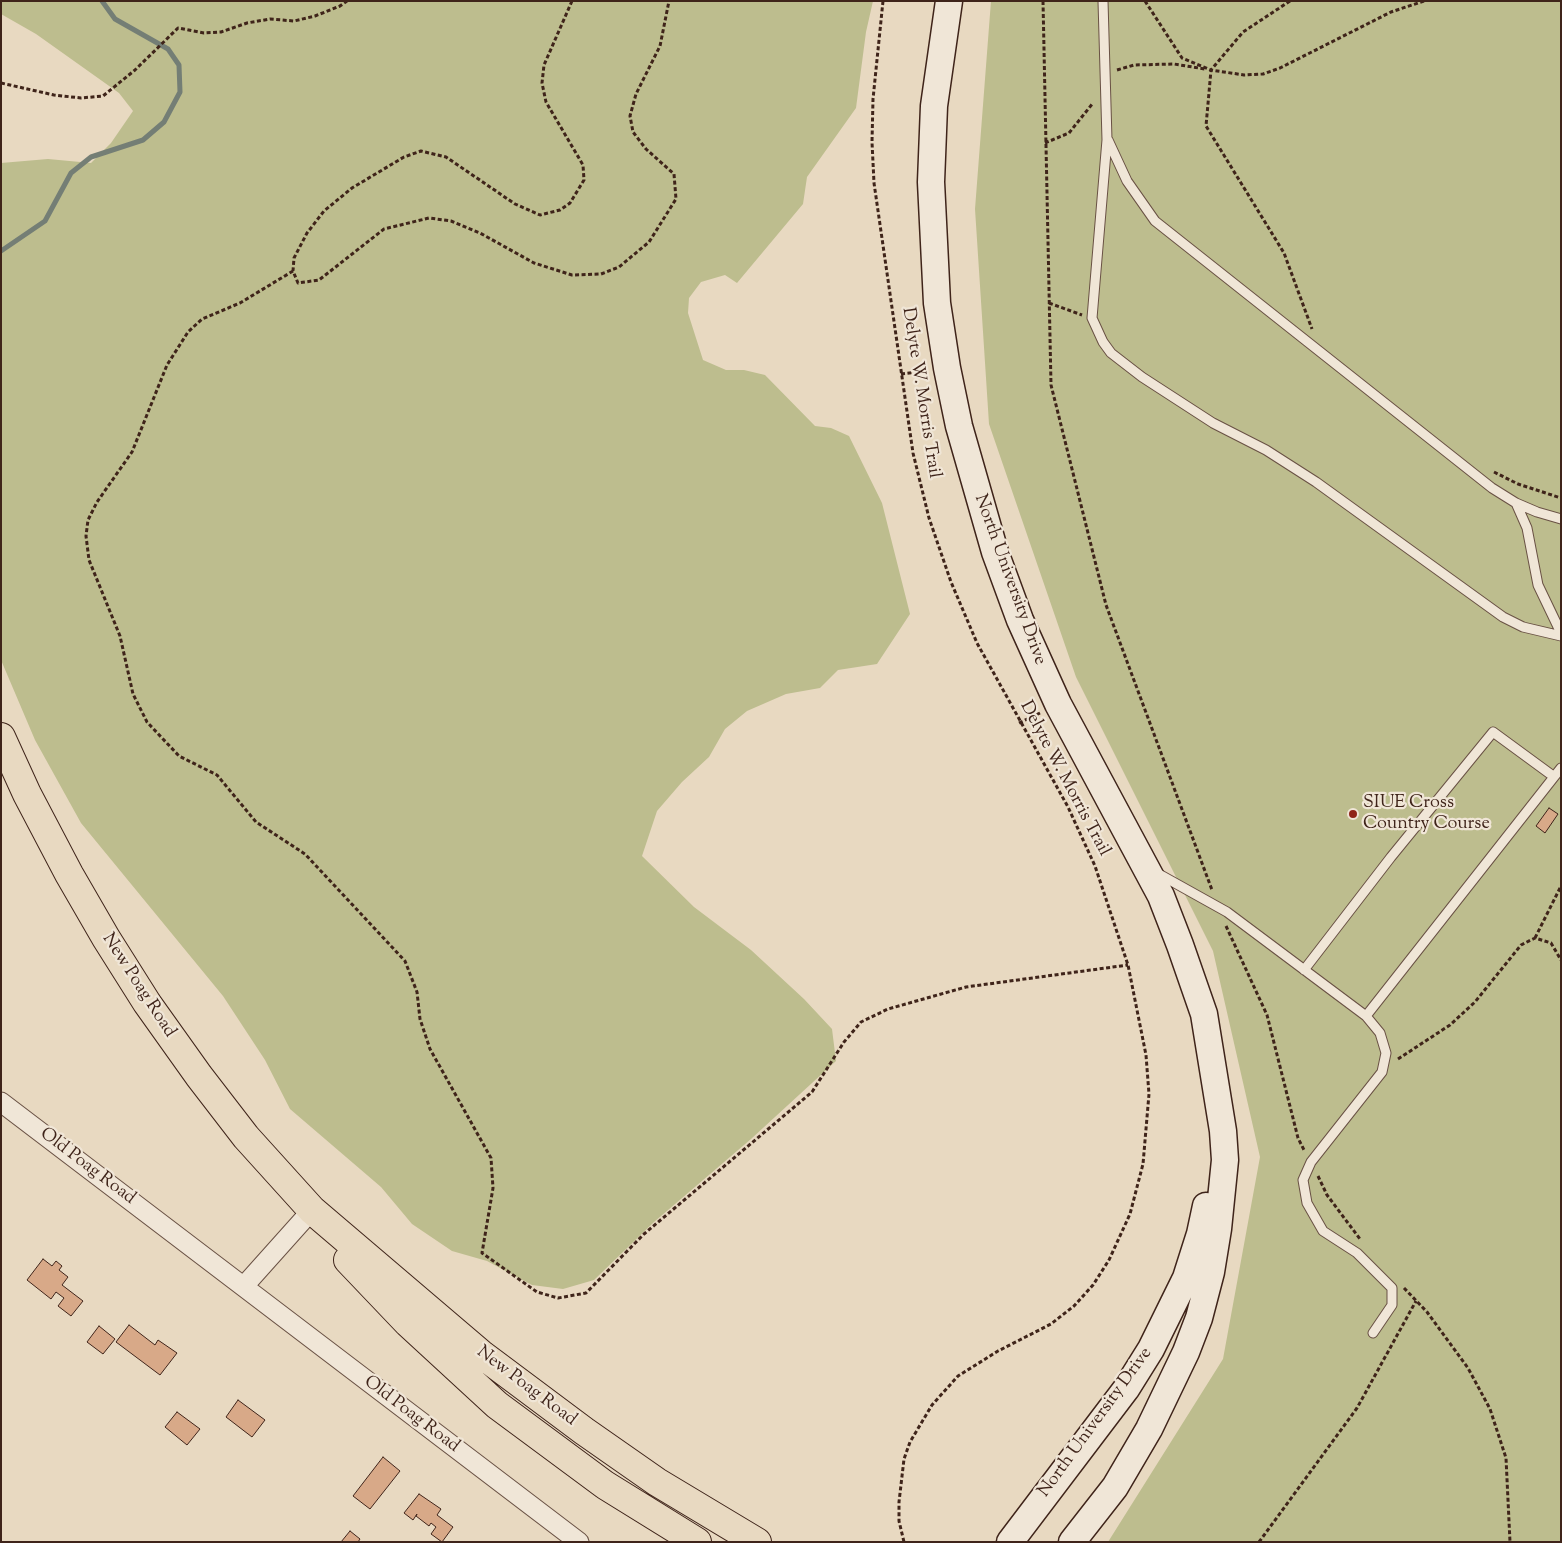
<!DOCTYPE html>
<style>
body{margin:0}
#map{position:relative;width:1562px;height:1543px;overflow:hidden;background:#e8d9c1;font-family:"Sorts Mill Goudy",serif}
canvas{display:block}
.frame{position:absolute;inset:0;border:2px solid #3f241a;pointer-events:none}
</style>
<div id="map">
<canvas width="1562" height="1543"></canvas>
<div class="frame"></div>
</div>
<script>
const c = document.querySelector('canvas').getContext('2d');
c.lineJoin = 'round';
function fillPath(path, color) {
  c.fillStyle = color;
  c.fill(path, 'evenodd');
}
function shape(rows) {
  const path = new Path2D();
  for (const r of rows) {
    path.moveTo(r[0], r[1]);
    for (let i = 2; i < r.length; i += 2) path.lineTo(r[i], r[i + 1]);
  }
  return path;
}
function strokePath(path, color, width, dash) {
  c.strokeStyle = color;
  c.lineWidth = width;
  c.lineCap = dash ? 'butt' : 'round';
  c.setLineDash(dash || []);
  c.stroke(path);
}
function write(font, color, halo, rows, align = 'center') {
  c.font = font + ' "Sorts Mill Goudy",serif';
  c.lineWidth = 4.5;
  c.setLineDash([]);
  c.textBaseline = 'middle';
  c.strokeStyle = halo;
  c.fillStyle = color;
  for (const [text, x, y, turn = 0] of rows) {
    c.save();
    c.translate(x, y);
    c.rotate((+turn || 0) * Math.PI / 180);
    c.textAlign = isNaN(turn) ? turn : align;
    if (halo) c.strokeText(text, 0, 0);
    c.fillText(text, 0, 0);
    c.restore();
  }
}
fillPath(shape([
 [1,1,873,1,866,32,856,108,807,177,803,204,737,283,725,275,701,282,689,298,688,313,703,360,726,370,744,370,765,375,815,426,831,428,849,436,882,503,910,614,877,664,838,670,820,688,786,694,747,711,725,729,709,757,682,782,657,811,642,856,694,907,751,950,804,999,832,1029,836,1061,751,1139,654,1222,594,1280,563,1289,532,1285,487,1261,452,1251,412,1224,381,1187,290,1109,265,1060,223,996,81,823,35,740,1,660,1,163,48,159,91,163,111,143,133,111,119,93,36,34,1,14],
 [991,1,1561,1,1561,1542,1108,1542,1223,1359,1260,1157,1213,951,1076,677,989,424,975,209]
]), '#bdbd8e');
strokePath(shape([
 [1,251,45,221,71,173,91,157,143,140,164,122,180,92,179,65,168,49,115,19,102,1]
]), '#747e75', 5);
const building = shape([
 [1549,808,1558,814,1545,833,1536,826,1549,808],
 [43,1259,52,1266,56,1261,62,1266,59,1270,68,1277,62,1285,83,1301,71,1316,58,1306,64,1298,56,1292,51,1299,27,1280,43,1259],
 [129,1325,155,1345,158,1340,177,1353,160,1375,116,1342,129,1325],
 [99,1326,115,1339,103,1354,87,1342,99,1326],
 [238,1400,265,1420,252,1437,226,1417,238,1400],
 [177,1412,200,1429,187,1445,165,1427,177,1412],
 [383,1457,400,1471,370,1509,353,1496,383,1457],
 [419,1494,441,1509,437,1515,453,1527,442,1542,431,1534,436,1527,431,1523,429,1526,416,1516,417,1514,413,1520,404,1513,419,1494],
 [350,1531,360,1539,358,1542,341,1542,350,1531]
]);
fillPath(building, '#d8a988');
strokePath(building, '#3f241a', 1);
const lane = shape([
 [1103,1,1107,140,1092,318,1103,342,1111,353,1142,377,1213,423,1266,450,1316,482,1503,617,1523,627,1561,636],
 [1108,140,1127,181,1155,221,1492,488,1516,503,1537,512,1561,519],
 [1516,503,1527,528,1538,585,1561,633],
 [1157,873,1227,912,1366,1016,1561,768],
 [1304,970,1391,857,1493,732,1553,776],
 [1366,1016,1380,1033,1386,1053,1382,1072,1311,1162,1303,1180,1307,1203,1323,1231,1357,1253,1392,1288,1392,1305,1373,1333]
]);
const street = shape([
 [1,1102,579,1542],
 [244,1286,312,1210]
]);
const secondary = shape([
 [949,1,934,106,931,182,937,303,947,368,959,426,995,552,1020,620,1058,704,1161,896,1180,945,1204,1014,1223,1131,1225,1160,1218,1229,1211,1272,1199,1318,1186,1352,1149,1429,1115,1487,1072,1542],
 [1010,1542,1126,1389,1151,1349,1186,1278,1200,1234,1206,1206]
]);
const primary = shape([
 [1,737,27,794,69,874,106,938,147,1003,199,1076,246,1137,312,1210,481,1354,584,1431,657,1482,757,1542],
 [348,1260,408,1323,497,1405,605,1485,697,1542]
]);
strokePath(lane, '#695144', 11);
strokePath(street, '#695144', 21);
strokePath(secondary, '#3f241a', 29);
strokePath(primary, '#3f241a', 30);
strokePath(shape([
 [572,1,544,65,542,83,546,102,583,165,584,180,570,203,560,210,540,215,515,204,446,157,421,151,404,157,352,188,324,211,307,233,294,258,293,271,298,283,319,280,384,229,429,218,451,221,480,233,534,263,572,275,601,274,619,267,649,242,676,199,674,174,646,149,633,132,630,116,636,94,660,46,669,1],
 [883,1,873,99,872,142,874,183,913,453,929,518,951,582,977,643,1068,807,1095,866,1128,965,1146,1055,1149,1094,1143,1164,1130,1214,1109,1260,1093,1285,1074,1306,1051,1324,998,1351,958,1376,932,1405,910,1442,904,1459,899,1502,899,1521,904,1542],
 [1043,1,1051,385,1106,605,1212,890],
 [1145,1,1182,58,1211,70,1206,126,1284,253,1312,329],
 [1290,1,1243,32,1211,70,1244,75,1263,74,1280,68,1391,12,1424,1],
 [1117,70,1134,65,1174,64,1205,69],
 [1,83,54,95,81,98,103,96,135,70,178,28,204,33,221,32,247,23,270,19,294,21,315,16,340,6,347,1],
 [1045,143,1069,133,1093,103],
 [293,271,240,303,202,319,188,332,167,365,132,452,97,502,88,520,86,536,89,560,120,636,133,694,147,722,179,756,217,775,256,822,305,854,405,961,417,992,420,1019,430,1049,491,1158,493,1188,482,1253,537,1292,558,1298,586,1293,644,1234,812,1092,844,1042,861,1022,888,1009,966,987,1128,965],
 [1049,303,1082,315],
 [901,374,927,371],
 [1494,472,1518,484,1561,498],
 [1019,723,1040,713],
 [1226,926,1267,1015,1298,1138,1305,1152],
 [1535,938,1561,886],
 [1398,1059,1450,1025,1475,1002,1521,945,1535,938,1551,943,1561,960],
 [1318,1176,1327,1195,1360,1239],
 [1404,1288,1427,1312,1468,1368,1490,1409,1506,1458,1510,1542],
 [1259,1542,1357,1408,1416,1301]
]), '#3f241a', 3, [4, 2.5]);
strokePath(lane, '#f0e6d7', 9);
strokePath(street, '#f0e6d7', 19);
strokePath(secondary, '#f0e6d7', 26);
strokePath(primary, '#e8d9c1', 28);
for (const [x, y, r, color] of [
 [1353,814,5,"#8f2418"]
]) {
  const dot = new Path2D();
  dot.arc(x, y, r, 0, 2 * Math.PI);
  c.fillStyle = color;
  c.fill(dot);
  strokePath(dot, '#f0e6d7', 2);
}
write('18px', '#3f241a', '#f0e6d7', [
 ["Delyte W. Morris Trail",920,393,81],
 ["North University Drive",1009,580,70],
 ["Delyte W. Morris Trail",1064,779,62],
 ["New Poag Road",138,986,57],
 ["Old Poag Road",87,1167,37],
 ["New Poag Road",526,1387,37],
 ["Old Poag Road",411,1415,37],
 ["North University Drive",1096,1423,-54]
]);
write('18px', '#3f241a', '#f0e6d7', [
 ["SIUE Cross",1363,804],
 ["Country Course",1363,825]
], 'left');
</script>
